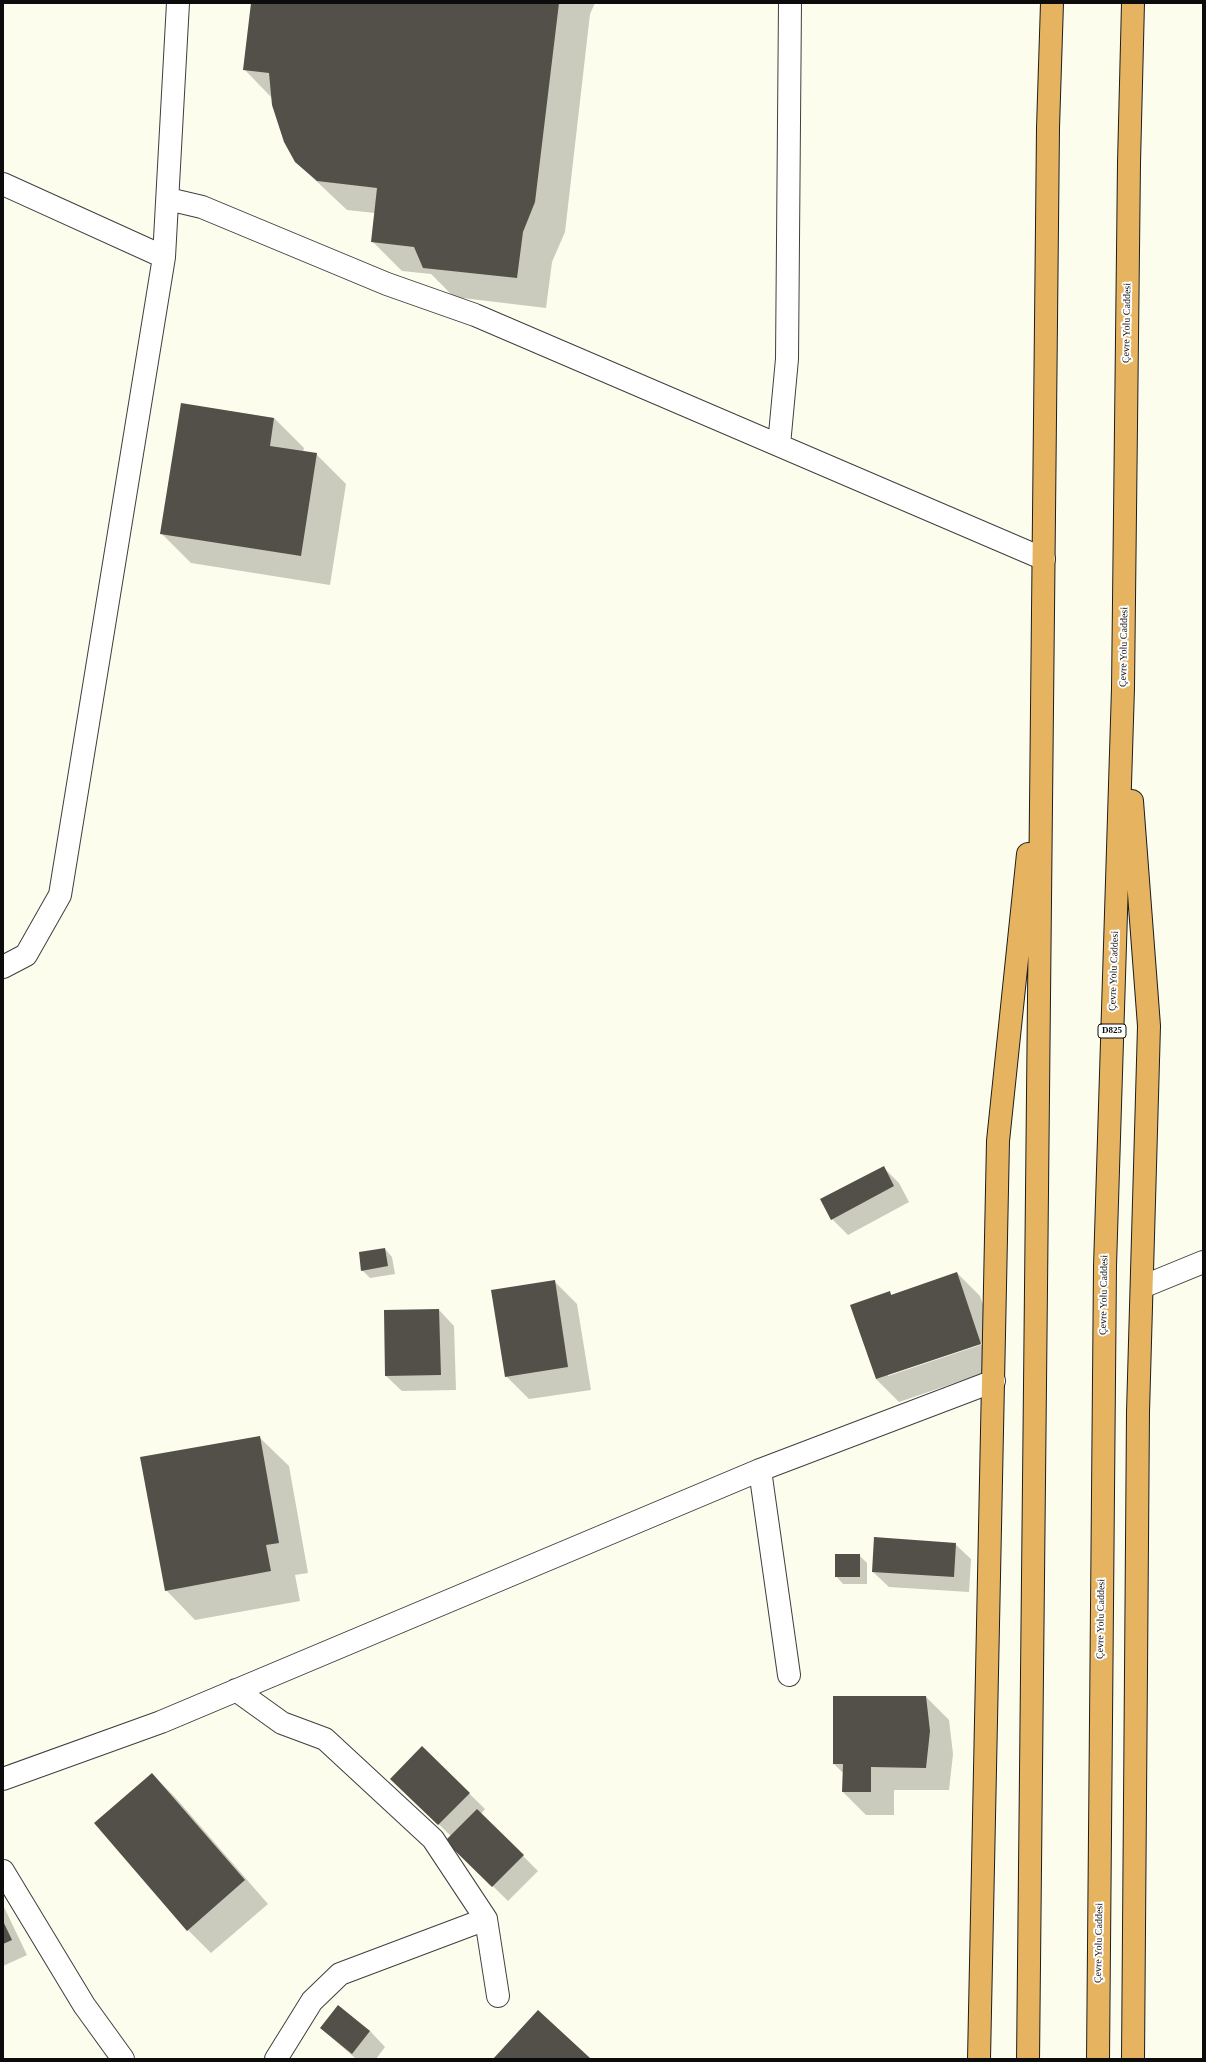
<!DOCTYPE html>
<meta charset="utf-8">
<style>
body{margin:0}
#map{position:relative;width:1206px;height:2062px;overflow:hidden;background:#fdfded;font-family:"Times New Roman",serif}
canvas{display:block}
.frame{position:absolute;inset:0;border:4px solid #0c0c0c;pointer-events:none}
</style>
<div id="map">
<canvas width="1206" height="2062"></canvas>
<div class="frame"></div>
</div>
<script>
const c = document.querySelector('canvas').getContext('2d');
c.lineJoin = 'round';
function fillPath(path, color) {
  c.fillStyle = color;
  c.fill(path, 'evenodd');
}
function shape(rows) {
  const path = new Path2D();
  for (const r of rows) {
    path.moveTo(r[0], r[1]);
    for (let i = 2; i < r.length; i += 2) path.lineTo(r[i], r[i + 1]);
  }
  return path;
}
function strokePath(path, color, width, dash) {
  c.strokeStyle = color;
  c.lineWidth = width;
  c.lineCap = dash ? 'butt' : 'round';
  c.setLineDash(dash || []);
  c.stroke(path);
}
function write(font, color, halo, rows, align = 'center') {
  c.font = font + ' "Times New Roman",serif';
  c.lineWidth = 4;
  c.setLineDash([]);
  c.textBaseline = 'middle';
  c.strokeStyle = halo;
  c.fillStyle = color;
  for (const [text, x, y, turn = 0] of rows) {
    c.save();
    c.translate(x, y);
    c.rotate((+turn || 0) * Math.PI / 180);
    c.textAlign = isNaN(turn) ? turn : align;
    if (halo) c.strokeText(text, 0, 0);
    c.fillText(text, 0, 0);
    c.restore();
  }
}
fillPath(shape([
 [252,3,595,3,590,14,565,232,552,262,546,308,454,297,431,274,402,271,372,241,375,213,347,210,296,162,272,98,244,69],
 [182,404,274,418,304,448,303,452,316,454,346,484,330,585,191,563,161,533],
 [883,1167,899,1183,909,1202,848,1235,832,1219],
 [385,1249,392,1257,395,1274,370,1278,362,1270],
 [957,1273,980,1296,1004,1366,899,1402,876,1379,889,1292,892,1295],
 [986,1341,986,1343,888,1376,888,1374],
 [554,1281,577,1304,591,1390,529,1399,506,1376],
 [439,1310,454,1326,456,1390,402,1391,386,1376],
 [259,1437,289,1466,308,1573,295,1575,300,1601,195,1620,166,1590],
 [955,1544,971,1559,969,1592,889,1587,873,1572],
 [859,1555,867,1563,867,1584,843,1584,836,1576],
 [834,1697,926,1697,949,1720,953,1754,949,1790,894,1790,894,1815,866,1815,843,1792,844,1774,834,1764],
 [422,1747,485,1809,481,1814,538,1871,508,1901,447,1841,451,1836,407,1794],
 [152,1774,175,1797,268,1904,211,1953,188,1930],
 [3,1905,27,1955,3,1966],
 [338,2006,370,2031,385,2047,376,2059,356,2059,321,2028]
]), '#0003');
fillPath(shape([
 [251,3,559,3,535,202,523,232,517,278,423,268,414,247,371,242,377,188,317,181,295,162,284,142,272,105,269,73,243,70],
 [181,403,274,418,270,446,317,453,301,556,160,534],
 [884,1166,894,1186,831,1220,820,1199],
 [385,1248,388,1266,361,1271,359,1252],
 [957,1272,981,1344,876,1379,850,1305,890,1291,891,1295],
 [555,1280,568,1367,505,1377,491,1290],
 [439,1309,441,1375,385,1376,384,1310],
 [260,1436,279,1543,266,1545,271,1571,165,1591,140,1457],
 [874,1537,956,1543,954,1577,872,1572],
 [835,1554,860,1554,860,1577,835,1577],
 [833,1696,926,1696,930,1731,926,1768,871,1767,871,1792,842,1792,843,1764,833,1764],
 [422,1746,470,1793,438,1825,390,1779],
 [152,1773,245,1880,187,1931,94,1823],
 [477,1809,524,1855,492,1887,445,1841],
 [3,1921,12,1940,3,1944],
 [338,2005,370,2031,352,2054,320,2028],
 [538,2010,590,2058,589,2059,493,2059]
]), '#534f49');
const minor = shape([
 [3,184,164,257],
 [168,199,202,207,387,284,475,315,1044,559],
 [779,445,787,359,790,3],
 [3,967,26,955,60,895,164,257,178,3],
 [1142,1287,1203,1262],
 [760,1470,789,1675],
 [236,1690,282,1723,325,1739,433,1839,486,1919,498,1996],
 [3,1779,161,1722,760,1470,994,1381],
 [3,1871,84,2005,123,2059],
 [276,2059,312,2001,340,1974,486,1919]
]);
const highway = shape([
 [1132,801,1149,1026,1138,1412,1133,2059],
 [979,2059,998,1141,1028,854],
 [1028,2059,1048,128,1052,3],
 [1098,2059,1105,1266,1123,688,1129,163,1133,3]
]);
strokePath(minor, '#3f3f3f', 24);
strokePath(highway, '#1d1d1d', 24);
strokePath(minor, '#fff', 22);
strokePath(highway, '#e6b361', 22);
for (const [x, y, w] of [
 [1112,1031,28]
]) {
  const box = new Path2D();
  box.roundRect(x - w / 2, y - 7, w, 14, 3);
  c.fillStyle = '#fff';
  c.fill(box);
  strokePath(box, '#0c0c0c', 1);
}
write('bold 9px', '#0c0c0c', null, [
 ["D825",1112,1031]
]);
write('10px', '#0c0c0c', '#fff', [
 ["Çevre Yolu Caddesi",1127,323,-89],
 ["Çevre Yolu Caddesi",1124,647,-89],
 ["Çevre Yolu Caddesi",1114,971,-88],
 ["Çevre Yolu Caddesi",1104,1295,-89],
 ["Çevre Yolu Caddesi",1101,1619,-89],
 ["Çevre Yolu Caddesi",1099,1943,-89]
]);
</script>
